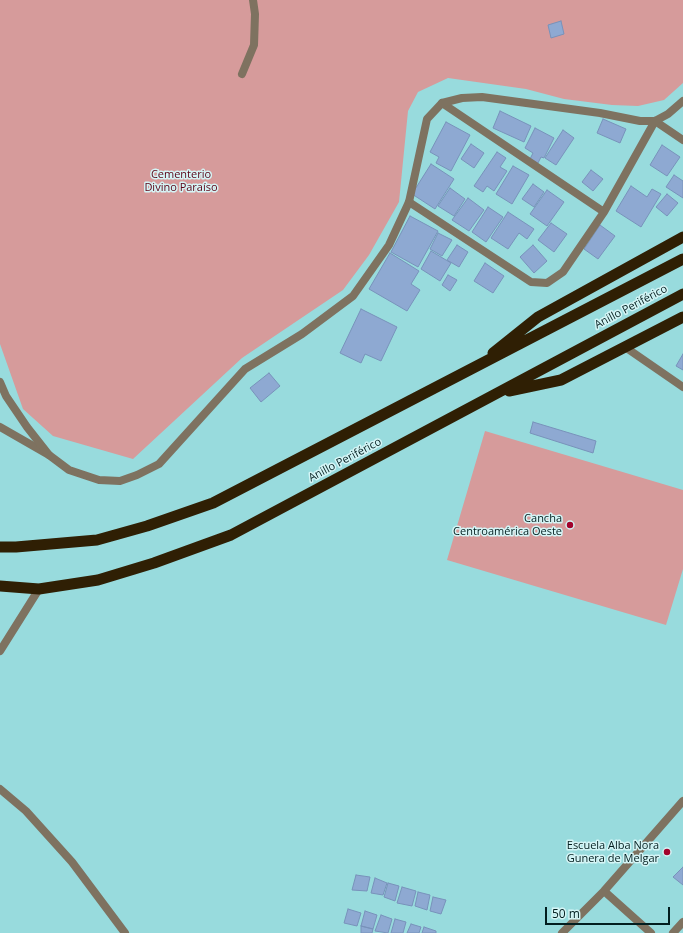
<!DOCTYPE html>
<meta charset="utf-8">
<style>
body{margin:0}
#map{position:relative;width:683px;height:933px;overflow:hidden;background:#98dbdd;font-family:"Open Sans",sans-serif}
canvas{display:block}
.scale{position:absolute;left:545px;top:907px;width:125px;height:18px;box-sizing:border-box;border:2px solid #021e1f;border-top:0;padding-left:5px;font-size:12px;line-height:14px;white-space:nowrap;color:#021e1f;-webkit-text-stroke:3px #d5f5f6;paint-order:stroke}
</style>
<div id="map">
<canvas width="683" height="933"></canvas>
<div class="scale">50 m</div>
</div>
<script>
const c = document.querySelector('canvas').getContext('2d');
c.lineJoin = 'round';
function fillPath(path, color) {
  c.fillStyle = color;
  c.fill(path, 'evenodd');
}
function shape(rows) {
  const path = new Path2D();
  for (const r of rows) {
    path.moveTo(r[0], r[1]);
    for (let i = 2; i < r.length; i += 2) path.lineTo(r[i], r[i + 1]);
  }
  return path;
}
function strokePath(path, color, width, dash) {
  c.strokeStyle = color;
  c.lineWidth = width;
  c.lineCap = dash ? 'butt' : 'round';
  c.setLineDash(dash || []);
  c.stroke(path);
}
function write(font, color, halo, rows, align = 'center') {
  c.font = font + ' "Open Sans",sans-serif';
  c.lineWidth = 3;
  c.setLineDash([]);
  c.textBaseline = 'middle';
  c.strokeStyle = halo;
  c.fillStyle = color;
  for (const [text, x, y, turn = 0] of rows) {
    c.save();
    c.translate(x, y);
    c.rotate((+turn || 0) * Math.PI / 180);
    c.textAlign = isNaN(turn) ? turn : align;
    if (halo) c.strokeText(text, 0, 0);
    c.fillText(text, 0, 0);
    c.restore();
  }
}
fillPath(shape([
 [0,0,683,0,683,83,664,100,638,106,612,105,564,99,526,89,448,78,418,92,408,111,399,202,369,255,343,290,242,358,133,459,53,436,23,409,0,344],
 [485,431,683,490,683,569,666,625,447,560]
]), '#d69b9b');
const building = shape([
 [561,21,564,34,551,38,548,25,561,21],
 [500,111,531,126,524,142,493,128,500,111],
 [603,119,626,129,620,143,597,133,603,119],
 [446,122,470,135,451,171,436,163,439,157,430,152,446,122],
 [535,128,554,138,544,158,541,157,538,163,530,159,533,153,525,148,535,128],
 [563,130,574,138,556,165,545,158,563,130],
 [471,144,484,153,474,168,461,159,471,144],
 [662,145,680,157,667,176,650,165,662,145],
 [497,152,506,158,500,167,507,171,494,191,487,186,483,192,474,186,497,152],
 [431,164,454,179,435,209,412,194,431,164],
 [513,166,529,175,512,204,496,194,513,166],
 [591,170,603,179,593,191,582,182,591,170],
 [674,175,683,181,683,198,666,187,674,175],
 [533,184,544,192,534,207,522,199,533,184],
 [631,186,647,197,652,189,661,194,641,227,616,211,631,186],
 [450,188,465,199,454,216,438,206,450,188],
 [547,190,564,202,547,226,530,214,547,190],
 [667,194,678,203,667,216,656,207,667,194],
 [468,198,484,210,469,231,452,220,468,198],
 [488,207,503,217,486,242,472,232,488,207],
 [508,212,534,229,527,239,519,233,508,249,491,238,508,212],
 [410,216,438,231,418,267,391,252,410,216],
 [551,223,567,234,554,252,538,240,551,223],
 [600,225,615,236,598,259,584,249,600,225],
 [438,233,452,240,442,256,430,249,438,233],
 [457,245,468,252,459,267,447,260,457,245],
 [533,245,547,261,534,273,520,257,533,245],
 [431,251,451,263,440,281,421,269,431,251],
 [390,253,419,271,411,284,420,290,407,311,369,289,390,253],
 [485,263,504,276,493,293,474,281,485,263],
 [448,275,457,280,450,291,442,285,448,275],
 [361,309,397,327,381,361,365,354,361,363,340,353,361,309],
 [683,354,683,370,676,366,683,354],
 [269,373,280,386,261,402,250,388,269,373],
 [533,422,596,441,593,453,530,433,533,422],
 [683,867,683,885,673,877,683,867],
 [356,875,370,877,367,891,352,890,356,875],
 [375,878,387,883,383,895,371,893,375,878],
 [388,883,399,886,395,901,384,897,388,883],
 [402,887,416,891,412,906,397,903,402,887],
 [418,892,430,895,427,910,415,906,418,892],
 [433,897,446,900,441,914,430,911,433,897],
 [348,909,361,913,357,926,344,923,348,909],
 [365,911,377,915,373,929,361,926,365,911],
 [381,915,392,919,388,933,375,931,381,915],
 [395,919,406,922,403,933,391,933,395,919],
 [411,924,421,927,419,933,407,933,411,924],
 [361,926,373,929,372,933,361,933,361,926],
 [424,927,436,931,436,933,422,933,424,927]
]);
fillPath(building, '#8ea9d2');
strokePath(building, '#7892ba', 1);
strokePath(shape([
 [242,74,254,45,255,14,253,0]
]), '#7e7260', 8);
strokePath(shape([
 [442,103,604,212],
 [409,202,531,282,547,283,563,272,604,212,655,121,683,140],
 [625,347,683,387],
 [0,427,49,455],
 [0,651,39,589],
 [0,789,26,811,72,862,125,933],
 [604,891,651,933],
 [562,933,604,891,683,801],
 [673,933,683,922]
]), '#7e7260', 8);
strokePath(shape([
 [0,382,6,396,27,427,49,455,69,470,99,480,120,481,137,475,159,464,245,369,302,334,353,296,389,245,409,202,427,119,442,103,462,98,482,97,600,113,640,121,655,121,668,114,683,101]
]), '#7e7260', 8);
strokePath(shape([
 [493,353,538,317,683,237],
 [509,391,561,380,683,317],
 [0,547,16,547,97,540,147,526,213,503,683,259],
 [0,586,39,589,98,580,154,563,231,535,683,294]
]), '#2f1f04', 11);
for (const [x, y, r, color] of [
 [570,525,4,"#a2032c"],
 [667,852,4,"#a2032c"]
]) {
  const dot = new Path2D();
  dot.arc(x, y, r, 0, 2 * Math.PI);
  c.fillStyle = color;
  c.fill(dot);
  strokePath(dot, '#d5f5f6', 1.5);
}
write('11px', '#5c0316', '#d5f5f6', [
 ["Cementerio",181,175],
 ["Divino Paraíso",181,188]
]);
write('11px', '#021e1f', '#d5f5f6', [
 ["Anillo Periférico",631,307,-28],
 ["Anillo Periférico",345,460,-28]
]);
write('11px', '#021e1f', '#d5f5f6', [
 ["Cancha",562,519],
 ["Centroamérica Oeste",562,532],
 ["Escuela Alba Nora",659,846],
 ["Gunera de Melgar",659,859]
], 'right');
</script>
